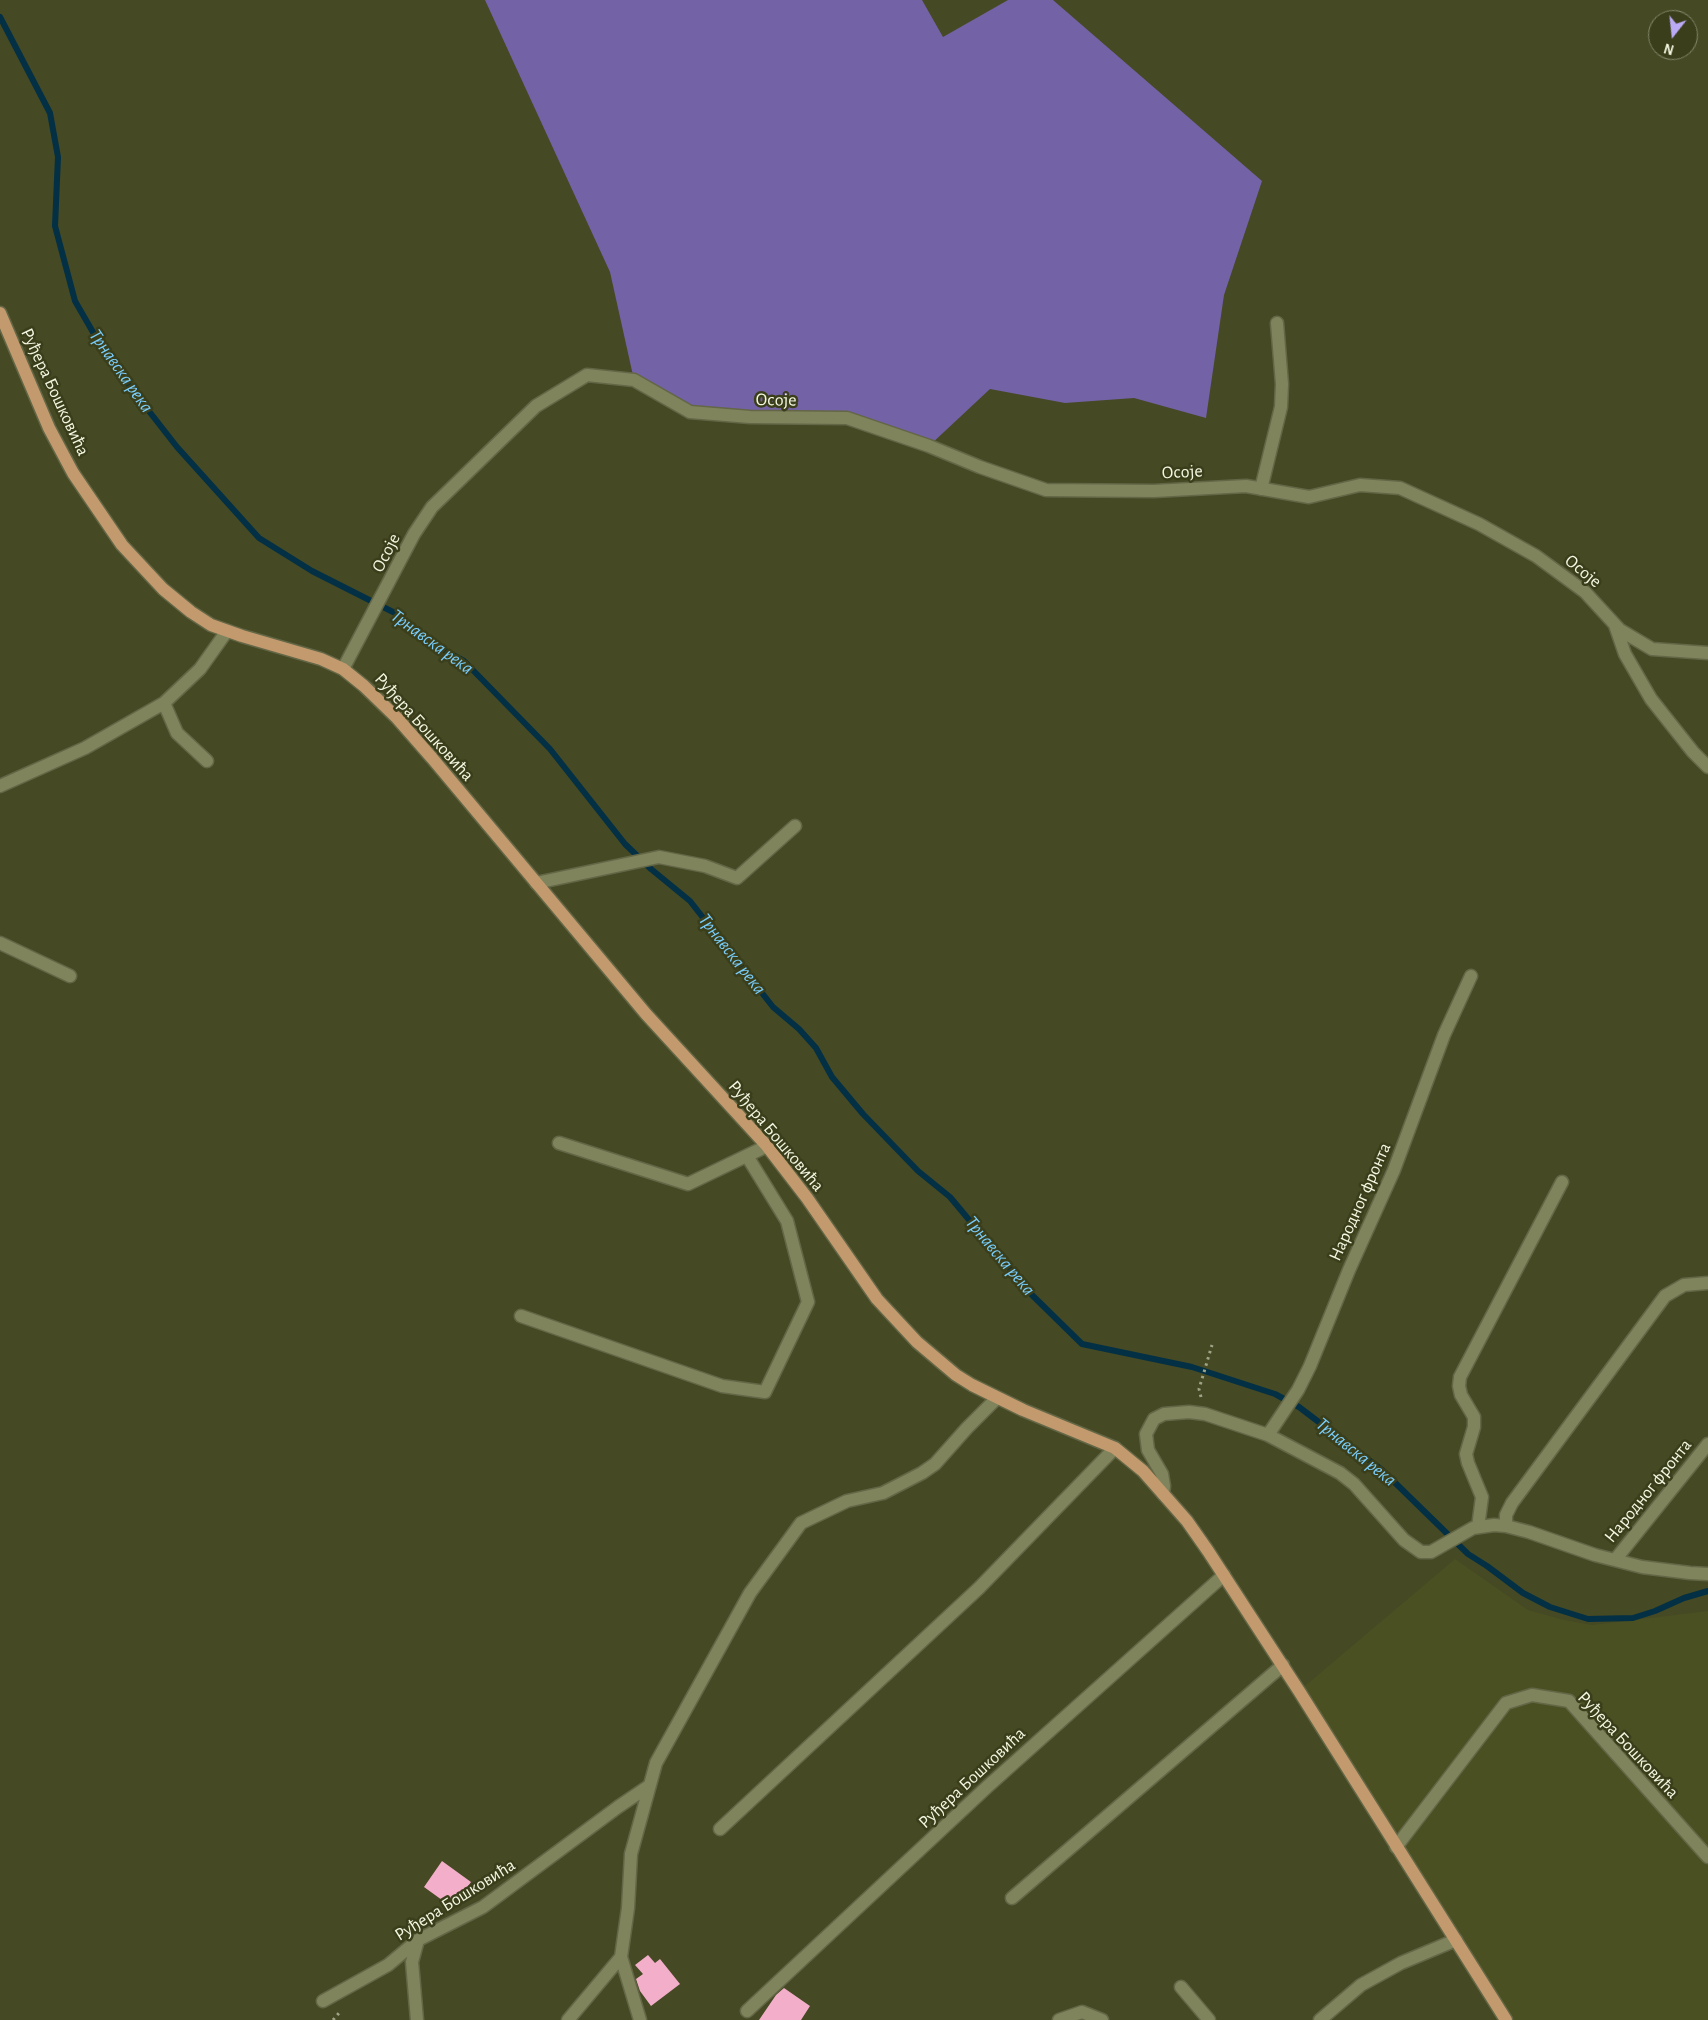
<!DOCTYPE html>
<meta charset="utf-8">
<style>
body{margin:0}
#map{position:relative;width:1708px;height:2020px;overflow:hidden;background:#454924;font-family:"Alegreya Sans",sans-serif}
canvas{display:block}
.north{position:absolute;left:1648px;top:10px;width:50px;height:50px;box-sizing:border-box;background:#3b3e1a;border:1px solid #85886a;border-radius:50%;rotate:196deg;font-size:14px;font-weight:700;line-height:20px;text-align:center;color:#f4f8e2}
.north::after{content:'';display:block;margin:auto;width:18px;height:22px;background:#bbaaf6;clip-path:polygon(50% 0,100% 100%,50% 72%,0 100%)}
</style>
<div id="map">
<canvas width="1708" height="2020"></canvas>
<div class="north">N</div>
</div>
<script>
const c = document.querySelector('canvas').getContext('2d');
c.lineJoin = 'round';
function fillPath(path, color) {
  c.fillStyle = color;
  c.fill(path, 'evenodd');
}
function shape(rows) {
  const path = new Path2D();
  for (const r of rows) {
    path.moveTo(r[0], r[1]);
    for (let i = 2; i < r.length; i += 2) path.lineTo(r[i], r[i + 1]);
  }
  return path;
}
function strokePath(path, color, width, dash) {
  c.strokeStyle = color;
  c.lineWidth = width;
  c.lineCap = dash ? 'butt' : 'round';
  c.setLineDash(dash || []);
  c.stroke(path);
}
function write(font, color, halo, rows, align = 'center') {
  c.font = font + ' "Alegreya Sans",sans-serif';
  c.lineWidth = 5;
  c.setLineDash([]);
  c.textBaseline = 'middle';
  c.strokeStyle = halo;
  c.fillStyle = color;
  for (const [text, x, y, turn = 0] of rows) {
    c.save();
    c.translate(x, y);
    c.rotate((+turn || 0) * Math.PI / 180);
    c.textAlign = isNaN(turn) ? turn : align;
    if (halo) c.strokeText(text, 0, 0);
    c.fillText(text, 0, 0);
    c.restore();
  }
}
fillPath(shape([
 [1455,1559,1528,1610,1564,1620,1592,1625,1708,1611,1708,2020,1506,2020,1299,1691]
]), '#4b5022');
fillPath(shape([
 [485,0,922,0,943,37,1008,0,1053,0,1262,181,1224,295,1206,418,1134,398,1065,403,990,389,929,446,847,418,690,412,634,380,610,272]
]), '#7362a5');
strokePath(shape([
 [0,17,50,113,58,157,55,226,75,301,109,360,177,447,259,538,312,571,395,613,436,646,464,661,550,749,625,844,651,869,690,901,773,1007,799,1029,816,1048,832,1077,863,1114,918,1171,950,1197,1031,1294,1082,1344,1192,1367,1275,1394,1299,1407,1382,1470,1468,1554,1487,1566,1523,1593,1550,1607,1588,1619,1633,1618,1655,1611,1684,1598,1708,1591]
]), '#033044', 6);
fillPath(shape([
 [442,1861,471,1882,453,1908,424,1887],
 [648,1955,655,1963,660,1959,680,1984,651,2006,640,1991,636,1979,643,1974,635,1965],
 [784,1988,810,2006,801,2020,759,2020,776,1995]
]), '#f3aec9');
const minor = shape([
 [1261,489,1281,407,1282,384,1277,323],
 [1615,625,1625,654,1651,699,1693,752,1708,767],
 [343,669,414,534,432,507,536,406,587,375,634,380,690,412,750,417,847,418,929,446,980,467,1046,490,1154,491,1246,486,1309,497,1360,485,1400,488,1479,524,1536,556,1585,592,1620,630,1652,649,1708,653],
 [164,703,177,733,207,761],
 [0,786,85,748,164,703,200,669,227,631],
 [536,883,659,857,705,866,737,878,795,826],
 [0,943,70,976],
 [559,1143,688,1184,767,1146],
 [521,1316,722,1386,765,1392,808,1302,787,1221,747,1156],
 [1268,1435,1298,1390,1310,1366,1349,1270,1394,1170,1444,1035,1471,976],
 [1163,1494,1164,1486,1162,1474,1148,1450,1146,1434,1154,1419,1164,1414,1189,1412,1205,1414,1268,1435,1340,1473,1354,1484,1404,1540,1421,1552,1431,1552,1473,1528,1494,1525,1506,1526,1529,1532,1595,1555,1642,1567,1690,1573,1708,1574],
 [1506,1526,1506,1515,1512,1503,1665,1296,1684,1285,1708,1283],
 [1478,1527,1482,1497,1468,1463,1466,1454,1474,1427,1474,1417,1461,1395,1459,1386,1460,1377,1562,1182],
 [1615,1560,1708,1444],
 [720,1829,979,1588,1115,1448],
 [1396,1847,1506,1703,1532,1695,1569,1701,1708,1857],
 [1012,1898,1283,1665],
 [1181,1987,1209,2020],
 [323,2001,388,1965,418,1940,483,1907,618,1807,649,1786],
 [747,2011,987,1787,1224,1575],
 [417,2020,412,1962,418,1940],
 [568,2020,621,1957],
 [640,2020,621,1957,628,1908,631,1854,656,1763,750,1593,801,1523,847,1501,883,1493,922,1473,935,1464,967,1428,997,1398],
 [1059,2020,1082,2012,1102,2020],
 [1320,2020,1361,1985,1401,1963,1456,1940]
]);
const major = shape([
 [0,313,49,428,73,473,122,545,163,589,191,612,211,625,242,636,321,659,343,669,364,686,397,718,432,758,646,1014,767,1146,807,1198,877,1299,917,1342,956,1375,972,1385,1023,1410,1115,1448,1143,1471,1187,1521,1208,1551,1299,1691,1506,2020]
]);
strokePath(minor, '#646746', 15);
strokePath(major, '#646746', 15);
strokePath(shape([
 [1201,1397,1199,1389,1212,1345],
 [333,2020,339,2013]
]), '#a0a487', 3, [2.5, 4]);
strokePath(minor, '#7f845d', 12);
strokePath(major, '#c39a6e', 12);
write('18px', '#f4f8e2', '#3b3e1a', [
 ["Руђера Бошковића",55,392,65],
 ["Осоје",776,400,1],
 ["Осоје",1182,472,-3],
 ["Осоје",386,553,-63],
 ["Осоје",1583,571,39],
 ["Руђера Бошковића",424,727,48],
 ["Руђера Бошковића",776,1136,50],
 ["Народног фронта",1360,1202,-66],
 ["Народног фронта",1648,1491,-51],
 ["Руђера Бошковића",1628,1745,47],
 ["Руђера Бошковића",972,1778,-43],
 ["Руђера Бошковића",455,1900,-32]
]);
write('italic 19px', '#79cefd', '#3b3e1a', [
 ["Трнавска река",121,371,55],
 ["Трнавска река",432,642,36],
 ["Трнавска река",732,954,52],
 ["Трнавска река",1000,1256,50],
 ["Трнавска река",1356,1452,39]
]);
</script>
